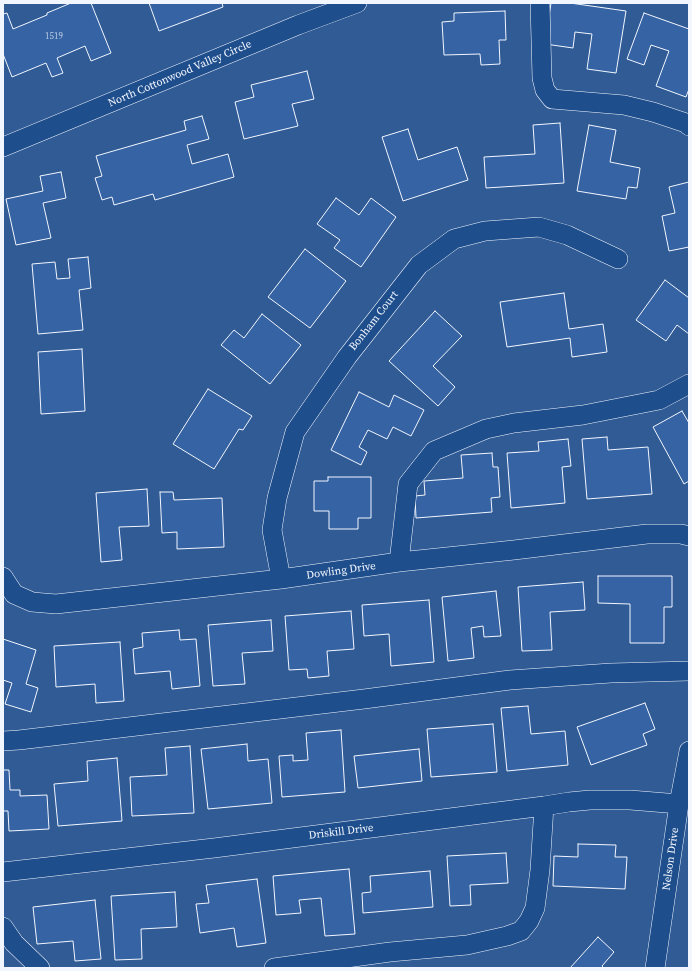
<!DOCTYPE html>
<style>
body{margin:0}
#map{position:relative;width:692px;height:971px;overflow:hidden;background:#1f4e8c;font-family:"Source Serif 4",serif}
canvas{display:block}
.frame{position:absolute;inset:0;border:4px solid #f2f6ff;pointer-events:none}
</style>
<div id="map">
<canvas width="692" height="971"></canvas>
<div class="frame"></div>
</div>
<script>
const c = document.querySelector('canvas').getContext('2d');
c.lineJoin = 'round';
function fillPath(path, color) {
  c.fillStyle = color;
  c.fill(path, 'evenodd');
}
function shape(rows) {
  const path = new Path2D();
  for (const r of rows) {
    path.moveTo(r[0], r[1]);
    for (let i = 2; i < r.length; i += 2) path.lineTo(r[i], r[i + 1]);
  }
  return path;
}
function strokePath(path, color, width, dash) {
  c.strokeStyle = color;
  c.lineWidth = width;
  c.lineCap = dash ? 'butt' : 'round';
  c.setLineDash(dash || []);
  c.stroke(path);
}
function write(font, color, halo, rows, align = 'center') {
  c.font = font + ' "Source Serif 4",serif';
  c.lineWidth = 3;
  c.setLineDash([]);
  c.textBaseline = 'middle';
  c.strokeStyle = halo;
  c.fillStyle = color;
  for (const [text, x, y, turn = 0] of rows) {
    c.save();
    c.translate(x, y);
    c.rotate((+turn || 0) * Math.PI / 180);
    c.textAlign = isNaN(turn) ? turn : align;
    if (halo) c.strokeText(text, 0, 0);
    c.fillText(text, 0, 0);
    c.restore();
  }
}
const built = shape([
 [3,3,689,3,689,968,3,968,3,3]
]);
fillPath(built, '#305b95');
strokePath(built, '#a8bbd7', 1);
const building = shape([
 [71,3,91,3,111,53,91,61,85,46,57,58,63,73,52,77,46,63,12,77,3,54,3,14,7,13,13,29,47,15,47,13,71,3],
 [149,3,222,3,223,7,159,31,149,3],
 [551,3,570,3,626,11,616,73,587,69,592,34,575,32,573,48,545,44,551,3],
 [505,11,506,40,499,40,500,64,481,65,480,54,444,55,442,22,454,21,454,13,505,11],
 [644,13,689,29,689,89,686,97,656,86,669,51,651,45,644,65,627,59,644,13],
 [307,71,314,99,292,104,298,126,244,139,235,102,254,97,251,85,307,71],
 [202,116,209,139,187,145,192,164,228,154,234,177,155,200,153,194,114,205,112,197,102,200,95,178,102,176,96,156,186,130,184,121,202,116],
 [560,123,564,183,486,188,484,157,535,154,533,125,560,123],
 [589,125,616,130,610,162,640,168,637,188,628,187,626,199,577,191,589,125],
 [408,129,418,160,457,147,468,180,403,201,382,137,408,129],
 [61,172,66,198,43,203,51,238,16,245,6,199,43,191,40,176,61,172],
 [689,182,689,247,669,251,662,216,675,213,669,187,689,182],
 [336,198,359,215,371,198,396,217,361,267,334,248,340,240,317,224,336,198],
 [305,249,346,281,310,328,268,297,305,249],
 [88,257,91,288,79,290,83,330,38,334,32,264,55,262,57,279,70,278,68,259,88,257],
 [665,280,689,298,689,334,677,325,666,341,636,320,665,280],
 [564,293,569,329,603,324,607,352,572,357,570,338,507,347,500,302,564,293],
 [435,311,462,336,433,366,455,387,438,406,389,361,435,311],
 [262,314,301,345,270,384,221,345,234,330,244,338,262,314],
 [82,349,85,411,41,414,38,352,82,349],
 [208,389,252,416,243,430,239,429,214,469,173,444,208,389],
 [359,392,389,407,394,395,424,410,411,436,393,427,387,439,368,430,359,447,367,452,361,465,331,450,359,392],
 [682,411,689,423,689,481,684,484,653,427,682,411],
 [607,437,608,450,648,447,652,494,587,499,582,439,607,437],
 [568,439,571,466,562,467,565,503,511,508,507,453,539,451,538,442,568,439],
 [492,453,493,467,498,467,500,497,491,498,492,512,416,518,415,496,425,495,424,481,463,478,461,455,492,453],
 [328,477,371,477,371,518,358,518,358,529,329,529,329,511,314,511,314,481,328,481,328,477],
 [147,489,149,526,119,527,122,560,101,562,96,493,147,489],
 [160,492,173,492,174,500,222,498,224,547,177,549,177,532,162,533,160,492],
 [598,576,672,576,672,607,664,607,664,643,630,643,630,604,598,603,598,576],
 [583,582,585,610,550,612,552,650,522,651,518,587,583,582],
 [496,591,501,636,484,637,483,626,471,628,474,658,448,661,442,597,496,591],
 [429,600,434,662,391,666,389,634,364,636,362,605,429,600],
 [351,611,354,649,327,651,329,676,308,678,307,669,289,670,285,616,351,611],
 [271,620,273,651,242,653,245,684,213,686,208,625,271,620],
 [179,630,180,640,196,639,200,686,172,689,170,671,135,674,133,649,143,647,142,633,179,630],
 [3,639,36,650,26,684,38,688,31,712,5,704,12,683,3,680,3,639],
 [120,642,124,701,96,703,95,684,56,687,54,646,120,642],
 [645,703,655,729,643,734,647,745,591,765,577,727,645,703],
 [528,706,531,734,565,731,568,765,507,771,501,708,528,706],
 [493,724,497,772,431,777,427,729,493,724],
 [341,730,345,792,282,797,279,756,293,755,293,761,308,760,306,733,341,730],
 [247,744,248,761,268,759,272,803,208,809,201,749,247,744],
 [190,746,194,813,132,816,130,777,167,775,165,748,190,746],
 [419,749,422,781,358,788,354,756,419,749],
 [117,758,122,821,58,826,54,784,88,781,87,761,117,758],
 [3,770,9,770,10,790,20,790,20,796,47,795,49,829,9,831,8,811,3,811,3,770],
 [578,844,616,845,615,857,627,857,625,889,553,886,554,856,578,857,578,844],
 [506,853,508,883,470,885,471,905,450,906,447,856,506,853],
 [349,869,355,934,325,936,321,898,299,900,301,913,276,915,273,876,349,869],
 [430,871,433,907,363,913,362,893,371,892,370,876,430,871],
 [257,879,266,943,237,947,234,928,200,933,196,904,209,903,206,885,257,879],
 [175,892,177,927,141,929,142,959,115,960,111,896,175,892],
 [95,900,101,959,75,961,73,941,37,944,33,907,95,900],
 [598,937,614,952,602,966,604,968,570,968,598,937]
]);
fillPath(building, '#3563a3');
strokePath(building, '#f2f6ff', 1);
const minor = shape([
 [540,3,542,78,545,90,552,99,624,105,653,112,686,123,689,126],
 [3,147,298,25,357,3],
 [399,562,408,484,434,451,486,429,514,423,583,415,659,400,689,384],
 [3,577,14,594,32,602,56,604,281,579,399,562,514,550,647,534,681,534,689,536],
 [281,579,272,530,277,498,295,432,347,357,419,265,454,239,485,231,539,227,567,235,618,259],
 [3,741,19,740,364,699,510,680,611,673,689,671],
 [3,872,214,848,544,806,569,802,590,800,630,800,679,804],
 [3,927,14,943,40,968],
 [274,968,390,952,467,945,507,936,521,931,529,921,535,908,540,870,544,806],
 [655,968,679,804,689,751]
]);
strokePath(minor, '#f2f6ff', 20);
strokePath(minor, '#1f4e8c', 19);
write('9px', '#c3d1e8', null, [
 ["1519",54,37]
]);
write('11px', '#f2f6ff', '#1f4e8c', [
 ["North Cottonwood Valley Circle",180,74,-23],
 ["Bonham Court",374,321,-52],
 ["Dowling Drive",341,571,-8],
 ["Driskill Drive",341,832,-7],
 ["Nelson Drive",671,859,-82]
]);
</script>
